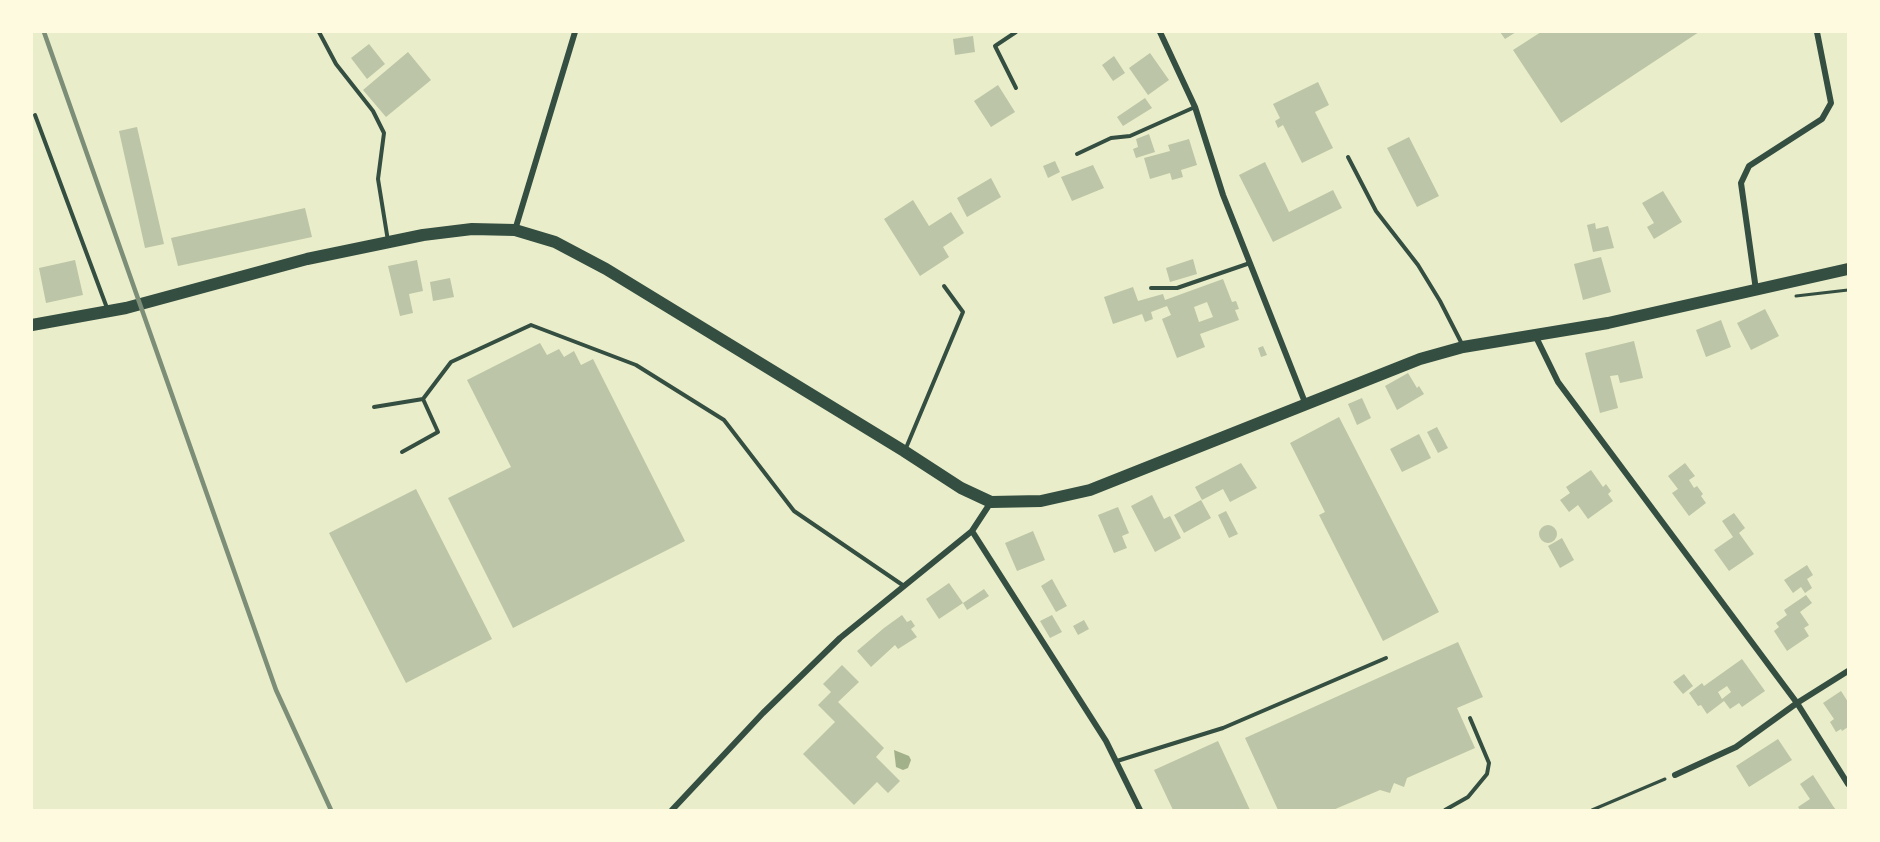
<!DOCTYPE html>
<style>
body{margin:0}
#map{position:relative;width:1880px;height:842px;overflow:hidden;background:#e9edc9;font-family:"Space Grotesk",sans-serif}
canvas{display:block}
.frame{position:absolute;inset:0;border:33px solid #fefae0;pointer-events:none}
</style>
<div id="map">
<canvas width="1880" height="842"></canvas>
<div class="frame"></div>
</div>
<script>
const c = document.querySelector('canvas').getContext('2d');
c.lineJoin = 'round';
function fillPath(path, color) {
  c.fillStyle = color;
  c.fill(path, 'evenodd');
}
function shape(rows) {
  const path = new Path2D();
  for (const r of rows) {
    if (r.length === 3) {
      path.moveTo(r[0] + r[2], r[1]);
      path.arc(r[0], r[1], r[2], 0, 2 * Math.PI);
      continue;
    }
    path.moveTo(r[0], r[1]);
    for (let i = 2; i < r.length; i += 2) path.lineTo(r[i], r[i + 1]);
  }
  return path;
}
function strokePath(path, color, width, dash) {
  c.strokeStyle = color;
  c.lineWidth = width;
  c.lineCap = dash ? 'butt' : 'round';
  c.setLineDash(dash || []);
  c.stroke(path);
}
fillPath(shape([
 [894,750,909,756,911,760,908,768,903,770,896,767]
]), '#a3b18a');
fillPath(shape([
 [1500,32,1516,32,1505,39],
 [1541,32,1699,32,1561,123,1513,50],
 [973,36,975,52,955,55,953,39],
 [369,44,385,64,367,79,351,58],
 [408,52,431,80,386,117,363,90],
 [1150,53,1169,80,1148,95,1129,68],
 [1114,56,1125,73,1113,81,1102,65],
 [1318,82,1329,105,1315,112,1333,148,1302,163,1283,125,1278,128,1275,121,1280,118,1273,104],
 [998,85,1015,112,991,127,974,101],
 [1145,98,1152,108,1123,126,1117,117],
 [137,127,164,244,145,248,119,131],
 [1149,134,1155,152,1136,158,1133,149,1138,147,1136,139],
 [1409,137,1439,196,1417,207,1387,148],
 [1189,139,1197,165,1181,170,1183,177,1172,180,1170,173,1150,179,1144,158,1170,151,1168,145],
 [1055,161,1060,172,1048,178,1043,166],
 [1265,162,1289,212,1333,190,1342,208,1273,242,1239,175],
 [1093,165,1104,188,1072,201,1061,177],
 [991,178,1001,197,967,217,957,198],
 [1663,191,1682,222,1654,239,1647,227,1654,223,1642,203],
 [913,200,929,226,951,212,964,233,943,247,949,257,920,276,884,219],
 [305,208,312,237,178,266,171,238],
 [1595,223,1596,229,1608,226,1614,248,1593,252,1587,225],
 [1601,257,1611,292,1583,300,1574,264],
 [1193,259,1197,274,1170,282,1166,268],
 [75,260,83,295,46,303,39,268],
 [417,260,423,291,409,294,413,313,400,316,388,266],
 [450,278,454,297,433,301,430,282],
 [1223,279,1232,302,1236,301,1239,309,1235,310,1239,320,1200,334,1205,347,1177,358,1162,319,1171,315,1167,306,1151,312,1153,319,1145,322,1142,314,1113,324,1104,297,1133,287,1138,301,1163,294,1165,300],
 [1207,302,1213,317,1199,322,1194,307],
 [1765,309,1779,336,1751,350,1737,323],
 [1721,320,1731,347,1706,357,1696,330],
 [1634,341,1643,378,1620,383,1618,375,1610,376,1618,408,1600,413,1585,353],
 [540,343,547,355,559,349,564,357,574,351,581,365,593,359,685,541,513,628,448,498,511,467,467,380],
 [1263,346,1267,355,1261,357,1258,348],
 [1408,373,1417,388,1419,386,1424,394,1397,410,1385,386],
 [1362,398,1371,418,1357,425,1348,404],
 [1339,417,1439,612,1383,641,1319,515,1325,512,1290,443],
 [1437,427,1448,448,1438,453,1427,432],
 [1419,434,1431,458,1402,472,1390,449],
 [1241,463,1257,488,1230,502,1223,489,1202,500,1195,487],
 [1685,463,1695,476,1689,480,1694,488,1697,486,1703,494,1701,496,1706,503,1689,516,1672,493,1678,489,1668,476],
 [1591,470,1603,487,1606,484,1611,491,1608,494,1613,501,1588,519,1578,505,1569,512,1560,500,1570,493,1566,487],
 [416,489,492,639,406,683,329,533],
 [1152,495,1164,519,1170,516,1181,538,1155,552,1131,506],
 [1201,500,1211,518,1184,533,1174,515],
 [1118,507,1129,533,1122,536,1127,548,1114,553,1098,515],
 [1226,511,1238,534,1229,538,1218,515],
 [1734,513,1745,528,1739,533,1754,554,1729,571,1714,550,1733,537,1722,521],
 [1548,534,9],
 [1033,531,1045,560,1017,571,1005,543],
 [1562,538,1574,560,1560,568,1548,546],
 [1807,565,1813,575,1807,579,1812,588,1805,593,1801,587,1793,593,1784,580],
 [1052,579,1067,606,1056,612,1041,586],
 [949,583,963,603,939,619,926,599],
 [984,589,989,596,967,610,963,603],
 [1806,595,1812,603,1800,612,1809,625,1804,628,1809,636,1787,651,1774,631,1779,627,1776,623,1787,615,1784,610],
 [902,615,907,622,911,620,915,626,911,629,917,637,898,649,895,645,871,667,857,651,884,628],
 [1052,615,1062,632,1050,638,1040,621],
 [1084,620,1089,629,1078,635,1073,626],
 [1458,642,1483,697,1457,708,1475,748,1407,778,1404,787,1394,783,1390,793,1380,790,1333,810,1278,810,1245,738],
 [1742,659,1765,691,1742,707,1739,703,1730,709,1724,701,1707,714,1701,705,1698,706,1689,693,1702,683,1704,686],
 [1727,686,1731,692,1722,699,1718,692],
 [842,665,859,682,838,702,884,748,876,757,900,781,888,793,877,782,854,805,803,754,835,722,818,705,831,692,823,684],
 [1684,674,1693,686,1683,694,1673,682],
 [1841,691,1848,702,1848,727,1842,731,1841,729,1836,732,1830,722,1834,719,1823,703],
 [1778,739,1792,760,1749,787,1736,766],
 [1218,741,1250,810,1173,810,1154,770],
 [1813,775,1833,806,1836,810,1800,810,1798,807,1810,799,1800,784]
]), '#bcc5a7');
strokePath(shape([
 [1796,296,1848,290],
 [1592,810,1665,779]
]), '#344e41', 3);
strokePath(shape([
 [319,32,336,64,373,111,384,133,378,179,388,241],
 [1016,88,995,46,1016,32],
 [35,115,107,308],
 [1077,154,1111,138,1130,136,1195,107],
 [1348,157,1376,211,1418,265,1440,301,1463,346],
 [1151,288,1177,288,1250,263],
 [374,407,423,399],
 [906,448,963,312,944,286],
 [402,452,438,432,423,399,451,362,531,325,636,365,724,420,794,511,904,586],
 [1117,761,1223,728,1386,658],
 [1445,810,1468,797,1487,774,1489,763,1470,718]
]), '#344e41', 4);
strokePath(shape([
 [1160,32,1195,107,1223,195,1306,405],
 [515,230,575,32],
 [1756,290,1741,183,1749,166,1822,119,1831,103,1817,32],
 [1535,335,1558,382,1797,703,1848,784],
 [972,531,1106,741,1140,810],
 [1675,775,1736,747,1797,703,1848,671],
 [672,810,763,713,840,638,972,531,991,502]
]), '#344e41', 6);
strokePath(shape([
 [32,325,126,308,307,259,423,235,472,229,515,230,555,242,606,269,904,451,961,488,991,502,1041,501,1090,490,1420,359,1463,347,1608,323,1848,269]
]), '#344e41', 12);
strokePath(shape([
 [44,32,276,690,331,810]
]), '#7c8e77', 4.5);
</script>
